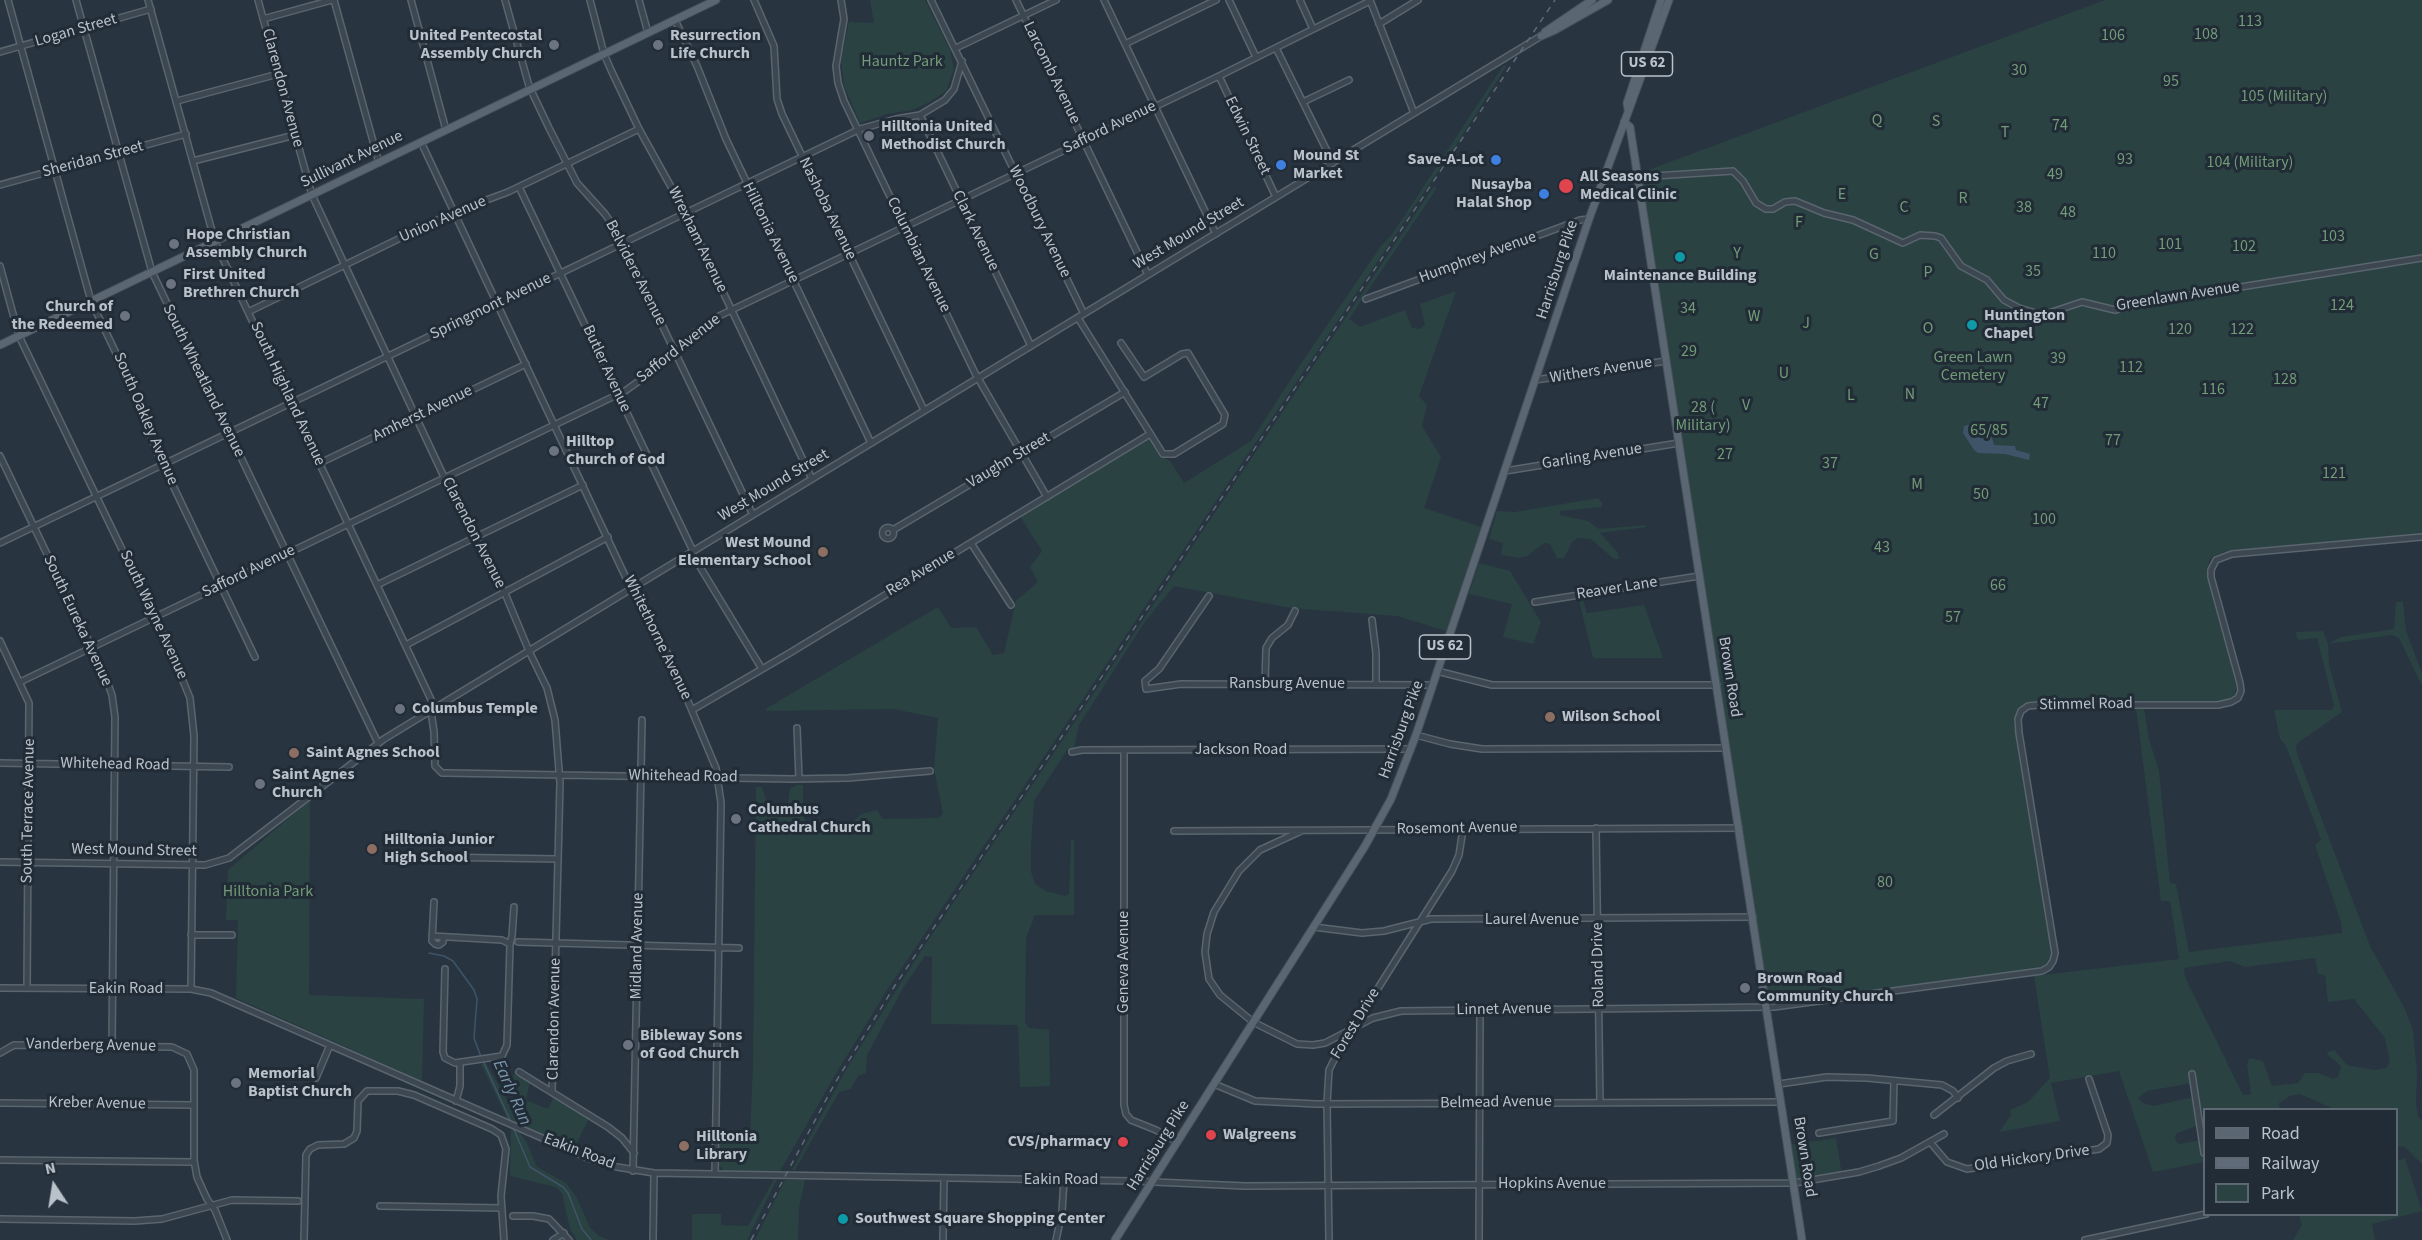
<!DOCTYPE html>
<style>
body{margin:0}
#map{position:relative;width:2422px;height:1240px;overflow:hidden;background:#283541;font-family:"Source Sans 3",sans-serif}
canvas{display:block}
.legend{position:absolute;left:2203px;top:1108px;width:195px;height:108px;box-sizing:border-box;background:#212c37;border:2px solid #5e6872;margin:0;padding:8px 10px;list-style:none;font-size:18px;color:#b9c2cb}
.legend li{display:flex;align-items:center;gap:12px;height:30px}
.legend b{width:30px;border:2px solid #5e6872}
.north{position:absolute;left:24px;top:1156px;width:60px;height:60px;-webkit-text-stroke:4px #212c37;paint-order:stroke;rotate:348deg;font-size:16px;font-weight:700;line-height:24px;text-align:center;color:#b9c2cb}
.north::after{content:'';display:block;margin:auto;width:21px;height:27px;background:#b9c2cb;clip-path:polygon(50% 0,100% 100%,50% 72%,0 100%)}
</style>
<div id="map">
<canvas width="2422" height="1240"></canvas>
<ul class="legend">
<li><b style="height:8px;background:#5a6671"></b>Road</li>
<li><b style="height:8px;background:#5f6b78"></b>Railway</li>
<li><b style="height:16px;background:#2a4242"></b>Park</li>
</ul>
<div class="north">N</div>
</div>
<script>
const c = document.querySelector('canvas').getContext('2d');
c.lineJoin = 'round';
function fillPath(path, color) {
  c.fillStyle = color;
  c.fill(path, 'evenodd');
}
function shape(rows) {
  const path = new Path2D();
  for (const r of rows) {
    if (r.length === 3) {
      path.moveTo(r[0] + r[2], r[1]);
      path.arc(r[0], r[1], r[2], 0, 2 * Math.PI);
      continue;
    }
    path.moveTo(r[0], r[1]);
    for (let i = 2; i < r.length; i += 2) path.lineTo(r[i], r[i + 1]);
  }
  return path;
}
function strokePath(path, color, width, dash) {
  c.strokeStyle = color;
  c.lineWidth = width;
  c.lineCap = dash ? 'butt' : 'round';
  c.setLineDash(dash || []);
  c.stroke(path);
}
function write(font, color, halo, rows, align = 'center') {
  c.font = font + ' "Source Sans 3",sans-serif';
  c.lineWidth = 6;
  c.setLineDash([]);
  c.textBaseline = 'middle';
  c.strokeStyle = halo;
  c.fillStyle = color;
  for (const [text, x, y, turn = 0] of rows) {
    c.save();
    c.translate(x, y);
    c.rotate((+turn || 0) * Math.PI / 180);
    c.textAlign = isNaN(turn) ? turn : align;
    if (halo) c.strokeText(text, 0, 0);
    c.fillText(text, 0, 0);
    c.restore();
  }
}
fillPath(shape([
 [870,0,925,0,950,50,954,69,946,91,930,102,912,110,887,114,860,123,844,86,841,61,849,22,874,23],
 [2105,0,2422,0,2422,535,2224,552,2212,557,2209,561,2208,572,2237,681,2235,694,2226,701,2038,702,2026,703,2017,710,2014,723,2051,940,2051,957,2044,966,2034,970,1773,1004,1768,996,1764,969,1647,217,1643,172],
 [1507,65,1458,142,887,990,834,1077,780,1171,723,1170,719,1165,720,1138,750,1139,753,1063,756,787,762,787,771,815,779,816,787,810,790,789,797,785,803,785,803,816,810,828,847,828,861,814,877,810,883,819,939,818,943,814,934,769,938,718,893,709,766,711,767,708,938,607,951,628,976,627,993,655,1004,653,1016,601,1038,582,1030,567,1042,551,1020,516,1149,439,1159,455,1170,461,1184,483,1251,441,1302,362,1381,246,1391,236,1503,66],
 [1434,186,1437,188,1349,319,1360,327,1405,310,1412,328,1420,329,1425,325,1420,304,1456,291,1419,396,1427,405,1422,426,1441,457,1424,508,1481,527,1446,631,1397,616,1291,608,1174,586,1144,623,1079,725,1074,748,1067,750,1034,801,1031,845,1031,872,1035,884,1046,891,1065,896,1069,894,1071,840,1074,840,1074,915,1035,915,1026,938,1025,1022,1029,1028,1049,1030,1050,1086,1020,1087,1018,1025,931,1024,932,957,925,956,903,988,867,1055,866,1073,858,1076,851,1089,839,1092,795,1170,792,1170,847,1068,923,948],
 [1598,498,1602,503,1602,507,1560,511,1560,515,1588,521,1599,529,1645,525,1646,527,1600,533,1618,553,1619,559,1614,559,1591,539,1578,538,1572,542,1564,558,1557,558,1550,544,1544,543,1527,556,1519,558,1501,555,1503,543,1489,539,1497,511,1515,512],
 [1479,563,1510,571,1541,622,1533,644,1503,637,1512,604,1469,594],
 [1579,600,1583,600,1587,613,1644,605,1663,658,1593,658],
 [2396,602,2403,602,2406,631,2422,673,2422,686,2399,638,2392,635,2328,644,2329,665,2342,712,2299,742,2296,746,2297,754,2370,946,2404,1007,2413,1030,2417,1073,2416,1104,2418,1117,2422,1121,2422,1164,2405,1147,2397,1146,2396,1110,2334,1109,2300,1094,2290,1096,2279,1103,2280,1109,2204,1110,2204,1115,2202,1115,2194,1071,2190,1072,2192,1083,2147,1091,2138,1098,2143,1103,2154,1106,2194,1097,2199,1125,2177,1133,2175,1138,2177,1143,2180,1144,2200,1140,2204,1162,2153,1172,2119,1071,2051,1083,2060,1121,1999,1132,2011,1115,2010,1110,2028,1102,2050,1078,2034,976,2179,959,2170,901,2161,901,2136,708,2144,708,2149,739,2159,771,2170,883,2176,884,2189,952,2342,933,2341,922,2315,845,2321,840,2286,746,2280,739,2274,710,2332,710,2334,705,2317,638,2298,640,2295,632,2323,631,2328,644,2341,637,2394,629],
 [2315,958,2318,974,2325,975,2328,1002,2354,999,2385,1038,2390,1062,2386,1068,2374,1070,2347,1065,2334,1050,2326,1053,2341,1066,2338,1077,2333,1079,2318,1073,2305,1073,2298,1083,2272,1086,2263,1061,2249,1058,2247,1065,2251,1094,2243,1095,2185,977,2184,968,2230,961,2245,967],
 [310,800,309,995,424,999,422,1081,236,998,238,920,226,920,228,870],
 [486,1063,510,1105,513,1074,530,1081,526,1100,548,1109,554,1096,589,1118,574,1149,507,1118,481,1064],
 [511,1129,520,1133,527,1143,537,1167,566,1183,577,1198,590,1228,599,1236,609,1240,577,1240,570,1229,562,1193,556,1187,510,1176],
 [1836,1138,1842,1175,1795,1182,1788,1145],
 [2405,1158,2422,1211,2372,1224,2375,1240,2293,1240,2302,1225,2299,1215,2396,1214,2397,1161],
 [774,1179,777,1179,747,1240,692,1240,692,1214,721,1214,721,1225,748,1226],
 [785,1180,805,1180,799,1208,798,1240,755,1240]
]), '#2a4242');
fillPath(shape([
 [1982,422,1989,428,1994,445,2015,446,2016,450,2030,454,2029,460,2005,454,1978,453,1974,450,1963,433,1964,426,1971,424,1976,426]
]), '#3f5469');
strokePath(shape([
 [429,953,444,956,453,961,474,990,477,999,474,1038,481,1057],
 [483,1061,511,1122],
 [513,1127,530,1167,563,1187,568,1193,582,1229,591,1240]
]), '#3f5469', 1.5);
const minor = shape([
 [8,0,91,301,140,403,155,448,255,657],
 [76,0,152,272,378,743],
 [148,0,215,242,435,708],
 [258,0,312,195,452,494,504,591,529,651,547,688,555,720,560,783,552,1092],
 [334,0,379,163],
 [411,0,446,130],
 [505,0,529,86,549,128,577,183,605,214,618,233,753,515],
 [590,0,604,54,611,70,639,129,685,212,812,479],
 [639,0,648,33],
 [754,0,774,46,777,99,782,114,924,410],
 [841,0,844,19,836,66,838,83,844,101,975,373,1047,497],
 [931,0,1084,314],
 [1016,0,1148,275],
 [1104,0,1216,234],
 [1229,0,1256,57],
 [1300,0,1313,29],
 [1370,0,1414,113],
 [263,19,332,0],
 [675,20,697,66,726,139,871,443],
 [1379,24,1418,0],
 [1125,44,1216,0],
 [956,48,1056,0],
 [1276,48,1333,163],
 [0,52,151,9],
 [1219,76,1276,197],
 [177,101,278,74],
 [1303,102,1349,80],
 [920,115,1031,346],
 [421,142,635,597,669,656,716,768,721,803,715,1174],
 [193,161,295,135],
 [1638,177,1733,171,1743,181,1756,203,1766,209,1773,209,1785,202,1795,201,1824,213,1853,220,1903,243,1920,235,1935,236,1941,238,1961,266,1987,280,2004,300,2019,308,2039,314,2049,313,2082,302,2115,310,2153,301,2422,258],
 [0,185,186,134],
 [519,187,693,551],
 [0,266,19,336,170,649,190,698,194,736,191,989],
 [1366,299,1580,220,1589,219],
 [248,312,454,212,508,192,639,129],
 [1078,318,1163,454,1174,454,1223,424,1225,415,1188,353,1182,354,1144,377,1121,343],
 [1535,380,1666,361],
 [0,456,104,673,112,695,115,717,112,1046],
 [320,463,526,364],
 [1505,471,1679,443],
 [888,533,5.5],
 [893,530,1125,392],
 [0,543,860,129,896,119,920,115,945,100,954,89,962,61],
 [971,543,1011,605],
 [691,552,762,669],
 [377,585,583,485],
 [1209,596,1159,669,1145,681,1146,689,1181,684,1432,685],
 [1535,602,1699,576],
 [1372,620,1376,653,1376,684],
 [0,641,29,703,27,988],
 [406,645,608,537],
 [1437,671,1492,685,1717,685],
 [20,682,625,391,664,363,694,333,717,317,1219,76,1370,1],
 [1265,684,1266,648,1272,638,1288,625,1295,611],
 [692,710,788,654,1150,434],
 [431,711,434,732,435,766,442,773,447,773,792,779,848,778,930,771],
 [797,728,799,779],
 [1416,735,1450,744,1482,749,1726,748],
 [1124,750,1124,1105,1126,1114,1131,1120,1156,1130,1177,1142],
 [1072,752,1082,750,1411,749],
 [0,763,229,767],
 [1596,828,1600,1102],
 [1174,831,1739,828],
 [1301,831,1260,850,1239,871,1214,912,1207,934,1205,952,1209,979,1220,995,1253,1022,1297,1044,1313,1045,1325,1043,1373,1018,1401,1011,1774,1007,2042,971,2049,967,2053,961,2055,953,2019,733,2018,719,2021,711,2028,706,2038,705,2218,705,2231,702,2238,698,2241,691,2240,683,2211,577,2211,570,2216,560,2232,554,2422,537],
 [434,857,558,859],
 [0,862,205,865,229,858,384,739,1541,36],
 [434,902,432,941,435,944,439,945,443,942,443,937],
 [1314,927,1362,933,1384,931,1431,919,1753,917],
 [191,935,232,935],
 [432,936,502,940,510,944],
 [518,942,739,948],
 [445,969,443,1052,445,1058,455,1063,502,1056,507,1045,510,944,512,936,514,907],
 [0,988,191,989,211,993,590,1159,617,1167,654,1173,1132,1181,1245,1186,1794,1183,1859,1172,1879,1166,1901,1158,1944,1134],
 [0,1053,14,1045,172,1047,187,1054,194,1070,194,1160,197,1177,207,1199,215,1210,227,1240],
 [519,1072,608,1127,622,1138,634,1153],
 [2192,1074,2204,1153],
 [316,1078,330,1045],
 [1214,1084,1255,1101,1316,1104,1781,1102],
 [1779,1084,1827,1077,1867,1078,1942,1085,1953,1091,1958,1098],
 [456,1101,460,1086,460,1062],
 [0,1103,194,1105],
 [1934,1115,1994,1068,2007,1061,2031,1054],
 [1819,1133,1893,1121,1894,1081],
 [1930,1142,1947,1162,1967,1169,2099,1149,2107,1143,2108,1135,2089,1079],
 [0,1160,194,1162],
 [633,1171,642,720],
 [380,1206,502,1208],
 [513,1216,533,1216,549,1219,569,1240],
 [0,1219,135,1221,162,1219,232,1200,298,1201],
 [304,1240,306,1155,310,1149,318,1145,344,1144,354,1138,357,1131,358,1101,367,1091,398,1091,414,1095,492,1129,501,1135,506,1149,501,1196,504,1240],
 [553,1240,564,1233],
 [653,1240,654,1173],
 [943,1240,944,1179],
 [1056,1240,1062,1212,1064,1180],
 [1329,1240,1327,1104,1329,1070,1339,1050,1452,871,1459,855,1463,829],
 [1479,1240,1480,1010],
 [2085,1240,2206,1214]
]);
const major = shape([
 [1545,32,1592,0],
 [1541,36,1555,30,1608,0],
 [1628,109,1627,103,1661,0],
 [1624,122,1630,127,1802,1240],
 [0,345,716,0],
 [1115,1240,1365,846,1391,799,1416,735,1589,219,1669,0]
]);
strokePath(minor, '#5a656e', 8);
strokePath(major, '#46505a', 9);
strokePath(minor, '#3c4751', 5);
strokePath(major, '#5a6671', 7);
strokePath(shape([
 [751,1240,835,1083,894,987,1555,0]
]), '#5f6b78', 1.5, [6, 6]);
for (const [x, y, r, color] of [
 [554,45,6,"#6b7280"],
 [658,45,6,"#6b7280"],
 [869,136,6,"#6b7280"],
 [1496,160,6,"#3f7fe0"],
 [1281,165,6,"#3f7fe0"],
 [1566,186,8,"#e0444e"],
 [1544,194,6,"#3f7fe0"],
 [174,244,6,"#6b7280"],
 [1680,257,6,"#0f9aa8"],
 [171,284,6,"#6b7280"],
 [125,316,6,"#6b7280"],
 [1972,325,6,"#0f9aa8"],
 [554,451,6,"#6b7280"],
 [823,552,6,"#8d6e63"],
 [400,709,6,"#6b7280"],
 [1550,717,6,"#8d6e63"],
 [294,753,6,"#8d6e63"],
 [260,784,6,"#6b7280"],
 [736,819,6,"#6b7280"],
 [372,849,6,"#8d6e63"],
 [1745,988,6,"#6b7280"],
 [628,1045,6,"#6b7280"],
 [236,1083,6,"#6b7280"],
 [1211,1135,6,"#e0444e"],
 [1123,1142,6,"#e0444e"],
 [684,1146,6,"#8d6e63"],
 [843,1219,6,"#0f9aa8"]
]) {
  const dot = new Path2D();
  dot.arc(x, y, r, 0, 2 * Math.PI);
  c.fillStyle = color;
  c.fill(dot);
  strokePath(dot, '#212c37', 2);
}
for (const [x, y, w] of [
 [1647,64,51],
 [1445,647,51]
]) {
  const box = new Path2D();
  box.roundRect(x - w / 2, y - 12, w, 24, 4.5);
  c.fillStyle = '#212c37';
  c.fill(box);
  strokePath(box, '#b9c2cb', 1.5);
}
write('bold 15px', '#b9c2cb', null, [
 ["US 62",1647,64],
 ["US 62",1445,647]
]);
write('16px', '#729b77', '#212c37', [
 ["113",2250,22],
 ["108",2206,35],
 ["106",2113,36],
 ["Hauntz Park",902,62],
 ["30",2019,71],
 ["95",2171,82],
 ["105 (Military)",2284,97],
 ["Q",1877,121],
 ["S",1936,122],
 ["74",2060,126],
 ["T",2005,133],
 ["93",2125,160],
 ["104 (Military)",2250,163],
 ["49",2055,175],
 ["E",1842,195],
 ["R",1963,199],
 ["C",1904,208],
 ["38",2024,208],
 ["48",2068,213],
 ["F",1799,223],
 ["103",2333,237],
 ["101",2170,245],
 ["102",2244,247],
 ["Y",1737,254],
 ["110",2104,254],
 ["G",1874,255],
 ["35",2033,272],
 ["P",1928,273],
 ["124",2342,306],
 ["34",1688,309],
 ["W",1754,317],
 ["J",1806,324],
 ["O",1928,329],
 ["120",2180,330],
 ["122",2242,330],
 ["29",1689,352],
 ["Green Lawn",1973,358],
 ["Cemetery",1973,376],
 ["39",2058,359],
 ["112",2131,368],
 ["U",1784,374],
 ["128",2285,380],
 ["116",2213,390],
 ["N",1910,395],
 ["L",1851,396],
 ["47",2041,404],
 ["V",1746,406],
 ["28 (",1703,408],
 ["Military)",1703,426],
 ["65/85",1989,431],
 ["77",2113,441],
 ["27",1725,455],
 ["37",1830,464],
 ["121",2334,474],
 ["M",1917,485],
 ["50",1981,495],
 ["100",2044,520],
 ["43",1882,548],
 ["66",1998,586],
 ["57",1953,618],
 ["80",1885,883],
 ["Hilltonia Park",268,892]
]);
write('16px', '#b9c2cb', '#212c37', [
 ["Logan Street",76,31,-16],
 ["Larcomb Avenue",1051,73,64],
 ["Clarendon Avenue",282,88,75],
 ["Safford Avenue",1110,128,-26],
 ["Edwin Street",1247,136,64],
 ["Sheridan Street",93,160,-15],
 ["Sullivant Avenue",352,160,-26],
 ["Nashoba Avenue",827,209,64],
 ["Union Avenue",443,220,-24],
 ["Woodbury Avenue",1039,222,64],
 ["Clark Avenue",975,231,64],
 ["Hilltonia Avenue",770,233,64],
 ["West Mound Street",1189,234,-31],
 ["Wrexham Avenue",697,240,64],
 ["Columbian Avenue",918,255,64],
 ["Humphrey Avenue",1478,258,-20],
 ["Harrisburg Pike",1558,270,-72],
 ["Belvidere Avenue",635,273,63],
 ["Greenlawn Avenue",2178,297,-9],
 ["Springmont Avenue",491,307,-26],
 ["Safford Avenue",679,349,-38],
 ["Butler Avenue",606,369,65],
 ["Withers Avenue",1601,371,-9],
 ["South Wheatland Avenue",203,381,64],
 ["South Highland Avenue",287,394,65],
 ["Amherst Avenue",423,414,-26],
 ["South Oakley Avenue",145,419,67],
 ["Garling Avenue",1592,457,-9],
 ["Vaughn Street",1009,461,-31],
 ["West Mound Street",774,486,-31],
 ["Clarendon Avenue",473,533,63],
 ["Safford Avenue",249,572,-26],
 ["Rea Avenue",921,573,-31],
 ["Reaver Lane",1617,589,-9],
 ["South Wayne Avenue",153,615,65],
 ["South Eureka Avenue",77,621,65],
 ["Whitethorne Avenue",657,638,64],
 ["Brown Road",1729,677,81],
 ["Ransburg Avenue",1287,684],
 ["Stimmel Road",2086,705,-1],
 ["Harrisburg Pike",1402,730,-70],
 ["Jackson Road",1241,750],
 ["Whitehead Road",115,765,1],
 ["Whitehead Road",683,777,1],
 ["South Terrace Avenue",29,811,-89],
 ["Rosemont Avenue",1457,829,-1],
 ["West Mound Street",134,851,1],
 ["Laurel Avenue",1532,920],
 ["Midland Avenue",638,946,-89],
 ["Geneva Avenue",1124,962,-90],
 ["Roland Drive",1599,965,-91],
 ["Eakin Road",126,989],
 ["Linnet Avenue",1504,1010,-1],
 ["Clarendon Avenue",555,1019,-89],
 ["Forest Drive",1356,1024,-59],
 ["Vanderberg Avenue",91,1046,1],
 ["Belmead Avenue",1496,1103,-1],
 ["Kreber Avenue",97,1104,1],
 ["Harrisburg Pike",1159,1146,-58],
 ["Eakin Road",579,1152,21],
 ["Brown Road",1804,1157,81],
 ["Old Hickory Drive",2032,1159,-8],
 ["Eakin Road",1061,1180],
 ["Hopkins Avenue",1552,1184]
]);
write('bold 16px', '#b9c2cb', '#212c37', [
 ["United Pentecostal",542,36,"right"],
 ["Assembly Church",542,54,"right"],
 ["Resurrection",670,36],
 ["Life Church",670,54],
 ["Hilltonia United",881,127],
 ["Methodist Church",881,145],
 ["Mound St",1293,156],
 ["Market",1293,174],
 ["Save-A-Lot",1484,160,"right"],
 ["All Seasons",1580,177],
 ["Medical Clinic",1580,195],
 ["Nusayba",1532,185,"right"],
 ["Halal Shop",1532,203,"right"],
 ["Hope Christian",186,235],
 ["Assembly Church",186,253],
 ["First United",183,275],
 ["Brethren Church",183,293],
 ["Maintenance Building",1680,276,"center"],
 ["Church of",113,307,"right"],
 ["the Redeemed",113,325,"right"],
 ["Huntington",1984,316],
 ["Chapel",1984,334],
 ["Hilltop",566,442],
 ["Church of God",566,460],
 ["West Mound",811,543,"right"],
 ["Elementary School",811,561,"right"],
 ["Columbus Temple",412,709],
 ["Wilson School",1562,717],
 ["Saint Agnes School",306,753],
 ["Saint Agnes",272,775],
 ["Church",272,793],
 ["Columbus",748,810],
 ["Cathedral Church",748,828],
 ["Hilltonia Junior",384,840],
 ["High School",384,858],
 ["Brown Road",1757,979],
 ["Community Church",1757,997],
 ["Bibleway Sons",640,1036],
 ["of God Church",640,1054],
 ["Memorial",248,1074],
 ["Baptist Church",248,1092],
 ["Walgreens",1223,1135],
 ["Hilltonia",696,1137],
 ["Library",696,1155],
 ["CVS/pharmacy",1111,1142,"right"],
 ["Southwest Square Shopping Center",855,1219]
], 'left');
write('italic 18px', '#7b95ac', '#212c37', [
 ["Early Run",511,1093,66]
]);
</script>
